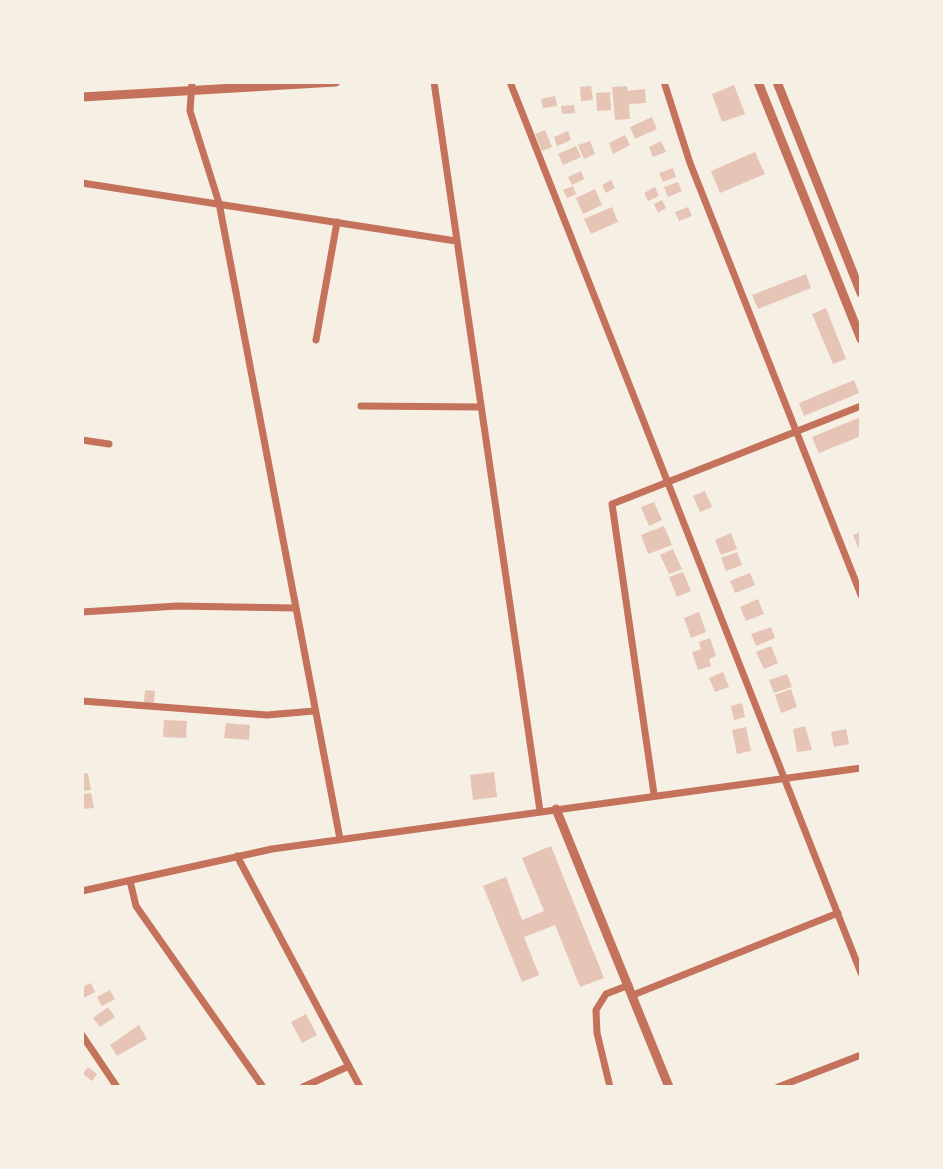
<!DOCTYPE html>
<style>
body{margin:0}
#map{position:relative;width:943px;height:1169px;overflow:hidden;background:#f6efe4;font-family:"Nunito Sans",sans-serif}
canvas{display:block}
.frame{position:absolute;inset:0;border:84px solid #f6efe4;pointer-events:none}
</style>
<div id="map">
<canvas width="943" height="1169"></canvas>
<div class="frame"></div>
</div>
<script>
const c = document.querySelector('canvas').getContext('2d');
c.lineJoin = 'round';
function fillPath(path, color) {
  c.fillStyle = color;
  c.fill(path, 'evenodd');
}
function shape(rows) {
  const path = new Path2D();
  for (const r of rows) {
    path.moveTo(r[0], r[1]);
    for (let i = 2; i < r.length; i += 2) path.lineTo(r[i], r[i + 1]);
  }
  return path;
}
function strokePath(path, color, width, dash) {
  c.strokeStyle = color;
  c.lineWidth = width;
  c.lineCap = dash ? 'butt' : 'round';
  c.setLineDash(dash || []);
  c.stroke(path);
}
fillPath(shape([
 [734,85,745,114,722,122,712,94],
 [591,86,593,100,581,101,580,87],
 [627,86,628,91,645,89,646,103,629,104,630,119,615,120,612,87],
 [610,92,611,110,597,111,596,93],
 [555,96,557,106,543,108,541,99],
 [574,105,575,113,562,114,561,106],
 [652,117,657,129,635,139,630,127],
 [545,130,552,147,542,151,535,134],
 [568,131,571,140,557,146,554,137],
 [625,135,630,145,613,154,609,143],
 [590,141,595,154,584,159,578,145],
 [661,141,666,152,653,157,649,147],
 [576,146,581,157,563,165,558,154],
 [755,152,765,174,720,193,711,171],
 [673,168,676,177,663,182,659,173],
 [581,171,584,179,572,185,568,177],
 [611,180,615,188,606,193,602,185],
 [678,182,682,191,668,197,664,187],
 [573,186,576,194,567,198,563,190],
 [655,187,659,196,648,201,644,193],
 [595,189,602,205,583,214,576,198],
 [662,200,666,208,658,213,654,204],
 [612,207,618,222,591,234,584,219],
 [688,207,692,216,679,221,675,212],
 [806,274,811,288,758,309,752,295],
 [826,308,846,359,833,364,812,314],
 [854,380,859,393,804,416,799,403],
 [861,417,861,436,819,453,812,437],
 [705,491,712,507,700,512,693,496],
 [654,502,662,520,649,526,641,507],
 [664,526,672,545,648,554,641,535],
 [861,532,861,548,859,549,853,535],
 [731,533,737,549,721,555,715,540],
 [673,549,682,569,669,574,660,555],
 [737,552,742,565,726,571,721,558],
 [683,572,691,591,677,597,669,577],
 [750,573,755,585,735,593,730,581],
 [758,599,764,614,746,621,740,607],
 [699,612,706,632,691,638,684,618],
 [771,627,775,638,756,646,751,634],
 [710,638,716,656,709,659,711,666,698,670,692,652,701,649,699,642],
 [771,646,778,663,764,669,756,652],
 [723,672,729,687,715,692,709,678],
 [787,674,792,687,774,693,769,680],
 [791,689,797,707,781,713,775,695],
 [145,690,155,691,154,703,144,703],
 [742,703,745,717,734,720,731,706],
 [164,720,187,721,186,738,163,737],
 [226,723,250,725,249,740,224,738],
 [805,726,812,750,797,752,793,729],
 [746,727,751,751,737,754,732,730],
 [846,729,849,744,834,747,831,732],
 [494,772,497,797,473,800,470,775],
 [88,773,91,790,82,791,82,774],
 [91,793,94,808,82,809,82,794],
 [551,846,604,978,580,987,555,925,524,937,539,975,522,982,483,886,506,877,522,920,544,911,522,858],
 [91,983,95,992,82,999,82,987],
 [110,990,115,999,102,1006,97,997],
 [108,1007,115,1017,100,1027,93,1018],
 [306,1014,317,1035,302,1043,291,1022],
 [139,1025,147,1039,117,1056,110,1045],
 [88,1067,97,1074,92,1081,83,1074]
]), '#e6c5b7');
strokePath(shape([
 [192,82,190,111,219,203,340,839],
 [434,82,540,811],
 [510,82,861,973],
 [664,82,690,163,861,595],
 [82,183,456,241],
 [316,340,337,222],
 [361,406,481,407],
 [82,440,109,444],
 [82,612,177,606,295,608],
 [82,701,267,715,314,711],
 [654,794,612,504,861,406],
 [237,856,360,1087],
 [130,881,136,906,263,1087],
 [82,891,272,849,861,768],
 [633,995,838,913],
 [82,1035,117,1087],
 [303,1087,349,1066],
 [610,1087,597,1033,596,1010,606,994,629,985],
 [778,1087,861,1055]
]), '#c5725c', 7);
strokePath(shape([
 [758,82,861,339],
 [777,82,861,293],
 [82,97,336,82],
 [556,809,669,1087]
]), '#c5725c', 9);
</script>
